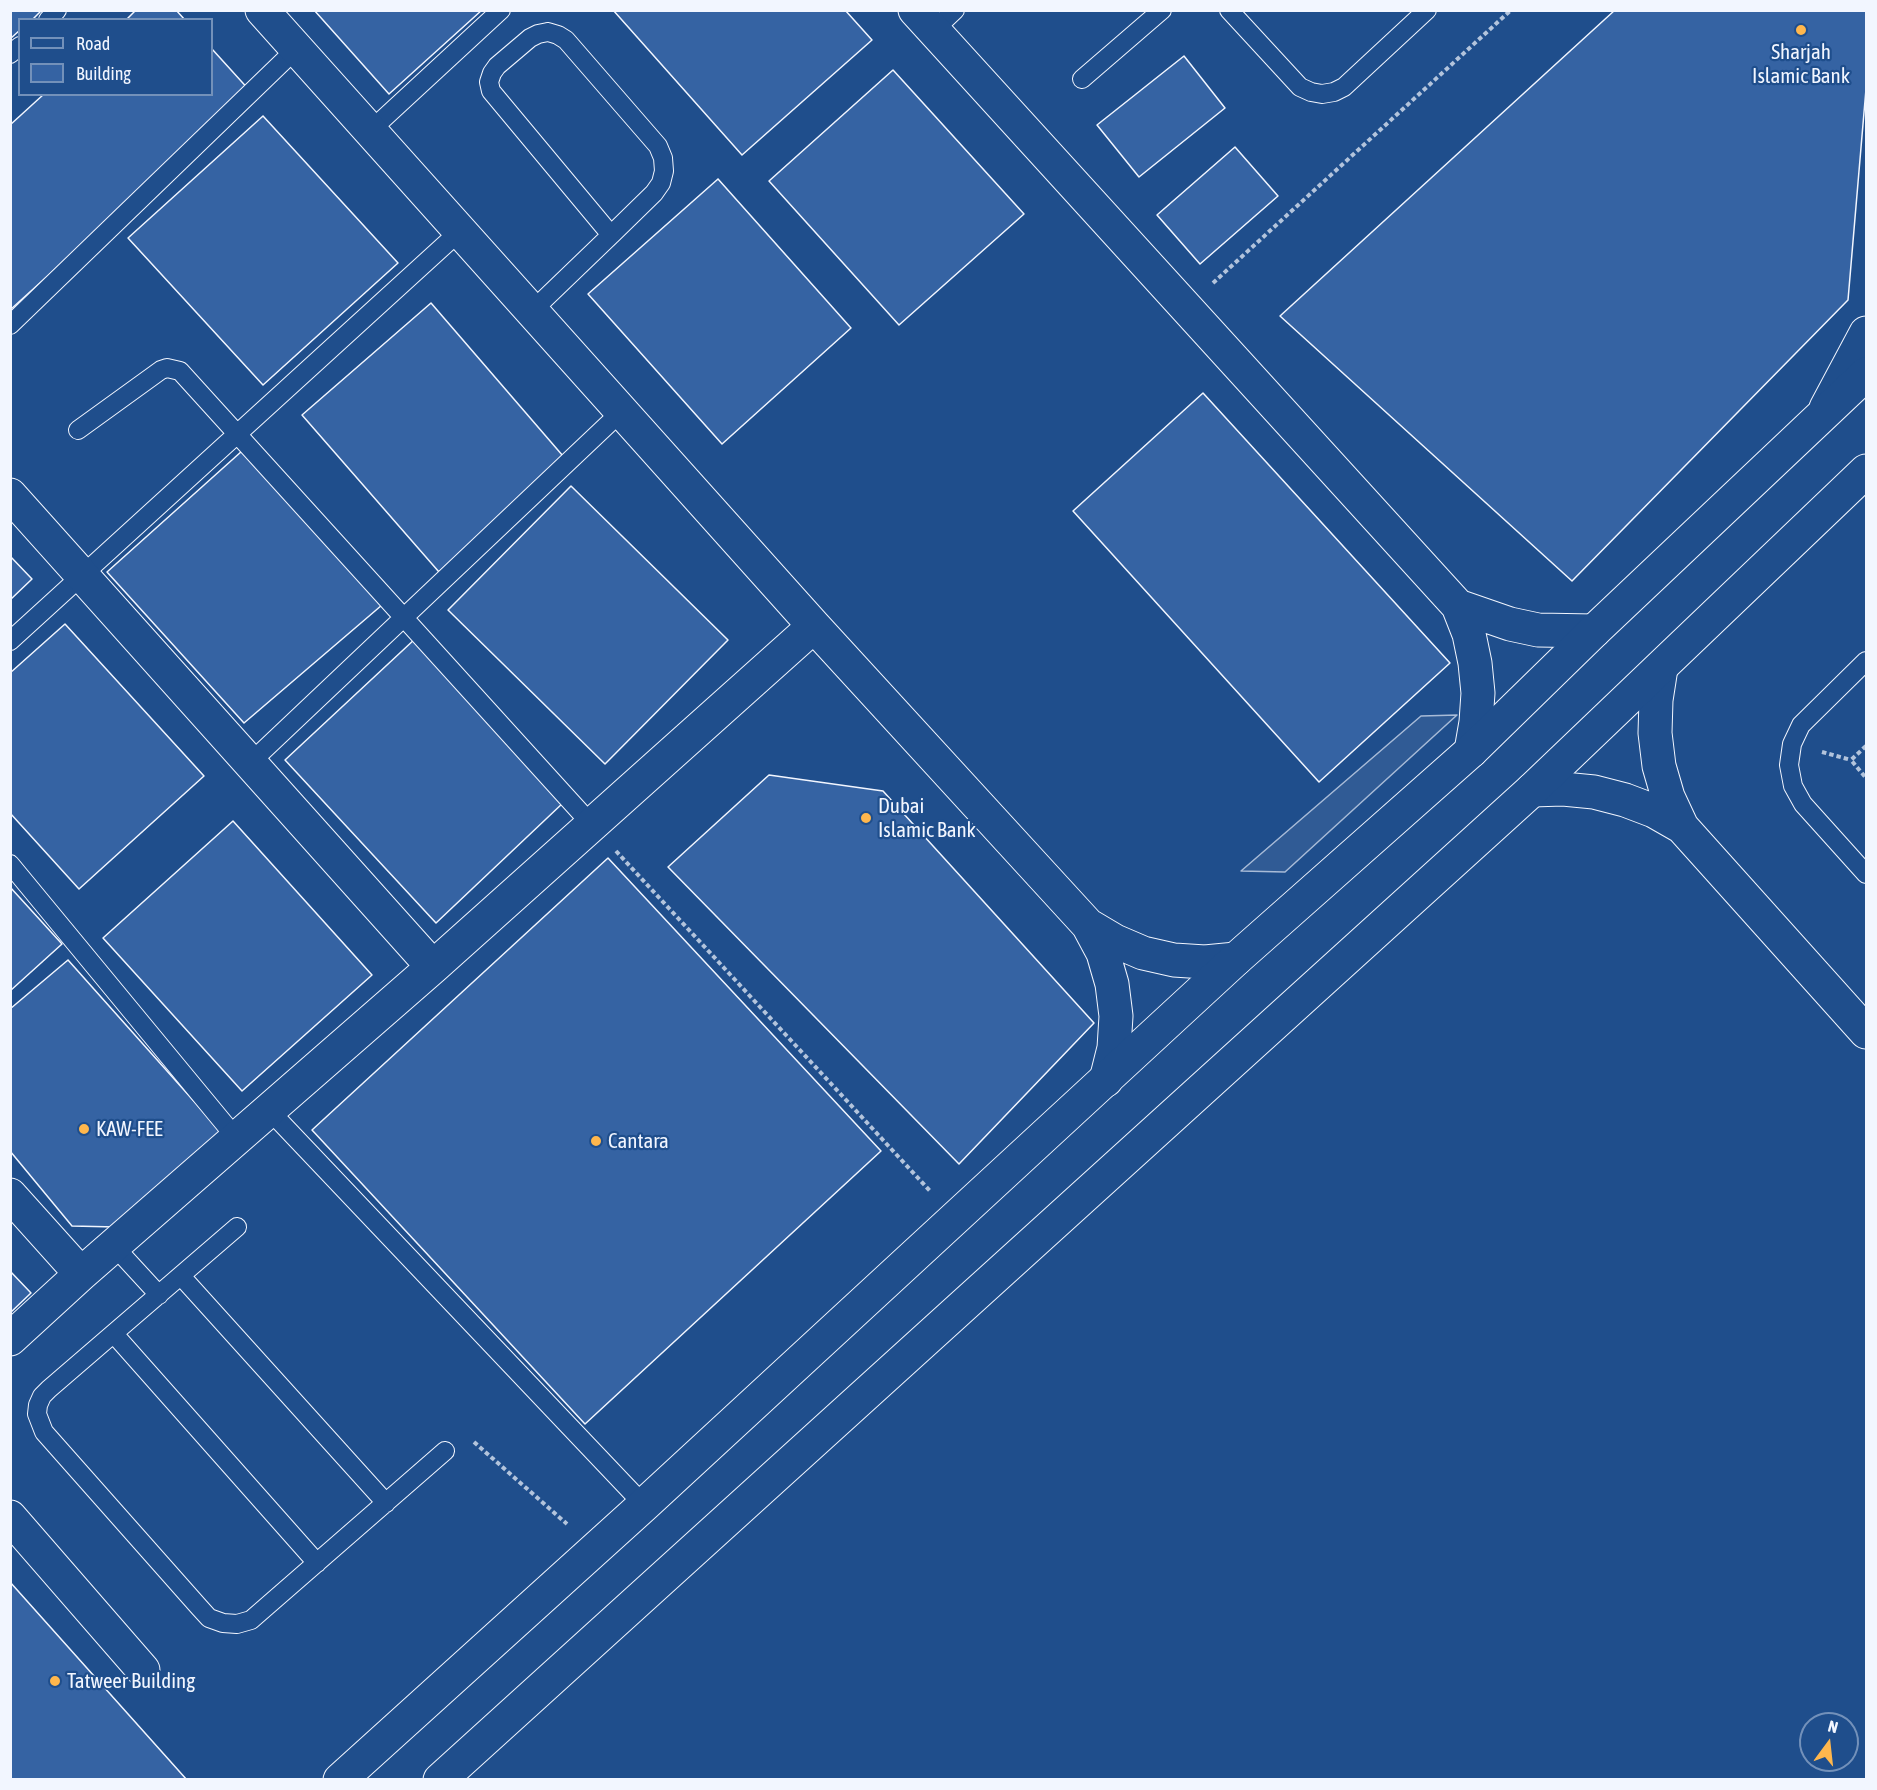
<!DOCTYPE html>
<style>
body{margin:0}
#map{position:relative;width:1877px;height:1790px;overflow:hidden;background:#1f4e8c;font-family:"Asap Condensed",sans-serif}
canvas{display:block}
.frame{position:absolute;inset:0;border:12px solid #f2f6ff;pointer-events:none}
.legend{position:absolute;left:18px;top:18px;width:195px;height:78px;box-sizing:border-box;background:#1f4e8c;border:2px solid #7391ba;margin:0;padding:8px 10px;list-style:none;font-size:18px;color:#f2f6ff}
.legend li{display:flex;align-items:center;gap:12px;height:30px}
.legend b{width:30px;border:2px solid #7391ba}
.north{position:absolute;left:1799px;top:1712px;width:60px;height:60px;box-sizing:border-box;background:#1f4e8c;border:2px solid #7391ba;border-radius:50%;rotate:15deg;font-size:16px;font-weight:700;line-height:24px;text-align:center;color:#f2f6ff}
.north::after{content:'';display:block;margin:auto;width:21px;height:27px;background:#ffb74d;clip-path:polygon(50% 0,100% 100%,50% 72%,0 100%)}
</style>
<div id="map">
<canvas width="1877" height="1790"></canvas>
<div class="frame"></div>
<ul class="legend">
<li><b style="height:8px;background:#1f4e8c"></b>Road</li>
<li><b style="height:16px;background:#3563a3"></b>Building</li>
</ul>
<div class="north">N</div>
</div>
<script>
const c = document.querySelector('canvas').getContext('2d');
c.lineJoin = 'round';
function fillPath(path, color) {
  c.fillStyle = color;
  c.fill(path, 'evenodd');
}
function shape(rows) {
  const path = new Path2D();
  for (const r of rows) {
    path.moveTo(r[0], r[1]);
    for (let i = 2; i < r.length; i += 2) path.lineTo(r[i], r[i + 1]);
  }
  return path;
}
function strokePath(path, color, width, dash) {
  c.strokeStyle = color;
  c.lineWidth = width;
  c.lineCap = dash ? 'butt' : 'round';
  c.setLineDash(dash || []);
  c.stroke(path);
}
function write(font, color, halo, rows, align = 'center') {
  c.font = font + ' "Asap Condensed",sans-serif';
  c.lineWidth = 4.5;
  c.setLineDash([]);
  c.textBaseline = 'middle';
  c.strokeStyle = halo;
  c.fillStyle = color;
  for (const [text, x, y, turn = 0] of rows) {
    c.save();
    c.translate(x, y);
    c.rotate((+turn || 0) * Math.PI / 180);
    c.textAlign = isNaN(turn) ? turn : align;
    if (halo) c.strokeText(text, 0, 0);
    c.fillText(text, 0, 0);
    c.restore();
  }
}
const parking = shape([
 [1457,715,1285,872,1241,871,1421,716,1457,715]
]);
fillPath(parking, '#305b95');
strokePath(parking, '#a8bbd7', 1.5);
const building = shape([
 [10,10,42,10,32,20,20,20,20,30,10,39,10,10],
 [136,10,176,10,185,20,126,20,136,10],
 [314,10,482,10,389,94,314,10],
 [613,10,845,10,872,40,742,155,613,10],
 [1615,10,1866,10,1866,89,1848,300,1572,581,1280,316,1615,10],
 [212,49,251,92,10,310,10,125,44,94,212,94,212,49],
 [1184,56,1225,108,1139,177,1097,125,1184,56],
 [893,70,1024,214,899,325,769,181,893,70],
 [263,116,398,263,263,385,128,238,263,116],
 [1235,147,1278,196,1200,264,1157,215,1235,147],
 [718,179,851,328,722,444,588,294,718,179],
 [431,303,563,456,439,572,302,415,431,303],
 [1203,393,1450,663,1319,782,1073,511,1203,393],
 [242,451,382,605,244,723,107,572,242,451],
 [571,486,728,640,605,764,448,610,571,486],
 [10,556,32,579,10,600,10,556],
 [65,624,204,776,79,889,10,813,10,673,65,624],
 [416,638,564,802,436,923,285,760,416,638],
 [769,775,883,791,1094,1023,959,1164,668,867,769,775],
 [233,821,372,975,242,1091,103,938,233,821],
 [608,858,881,1151,585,1424,312,1130,608,858],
 [10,887,62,944,10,991,10,887],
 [68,960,225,1136,116,1227,72,1226,10,1151,10,1009,68,960],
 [10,1271,31,1293,10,1313,10,1271],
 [10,1582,187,1780,10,1780,10,1582]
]);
fillPath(building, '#3563a3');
strokePath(building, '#f2f6ff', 1.5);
const service = shape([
 [1229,10,1300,87,1311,92,1322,94,1334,92,1344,87,1427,10],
 [48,20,57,10],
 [933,31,955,10],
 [548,32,558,35,566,40,658,146,663,158,664,171,661,183,654,193,611,235,491,91,489,82,492,73,497,66,530,38,538,34,548,32],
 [10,54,20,46],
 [1082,79,1162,10],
 [370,131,501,10],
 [532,311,611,235],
 [10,325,296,49],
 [78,430,161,370,167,368,180,371,592,825],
 [10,641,460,231],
 [1866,661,1801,725,1792,744,1789,765,1793,786,1803,804,1866,874],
 [250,763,622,411],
 [10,864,237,1139],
 [269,1110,644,1505],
 [237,1227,49,1389,42,1396,38,1405,37,1414,44,1432,199,1607,209,1618,223,1623,237,1624,251,1620,445,1451],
 [114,1246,159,1295],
 [181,1276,386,1503],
 [114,1334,317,1563]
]);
const minor = shape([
 [262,10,814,626,1088,925,1103,953,1112,984,1116,1016,1114,1048,1106,1080],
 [915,10,1458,606,1469,634,1475,663,1478,693,1476,722,1471,751],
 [1826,408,1866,333],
 [10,495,433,967],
 [1458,606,1510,624,1538,630,1594,631],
 [1661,668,1656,700,1655,733,1659,766,1668,797,1682,827,1866,1032],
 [1532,790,1563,789,1594,792,1625,800,1654,811,1682,827],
 [1088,925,1115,941,1143,953,1174,960,1205,962,1236,959],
 [10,1195,81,1274],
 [10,1339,81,1274,433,967,814,626],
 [10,1517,143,1670]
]);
const secondary = shape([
 [340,1780,644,1505,1236,959,1471,751,1594,631,1866,374],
 [440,1780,1532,790,1866,471]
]);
strokePath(service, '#f2f6ff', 20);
strokePath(minor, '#f2f6ff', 35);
strokePath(secondary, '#f2f6ff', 35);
strokePath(shape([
 [1213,283,1511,10],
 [1866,746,1851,760,1866,778],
 [1822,752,1851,760],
 [616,851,931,1192],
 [474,1442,567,1524]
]), '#b3c4dc', 4, [4.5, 3]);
strokePath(service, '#1f4e8c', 18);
strokePath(minor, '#1f4e8c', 33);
strokePath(secondary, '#1f4e8c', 33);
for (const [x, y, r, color] of [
 [1801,30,6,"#ffb74d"],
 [866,818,6,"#ffb74d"],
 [84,1129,6,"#ffb74d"],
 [596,1141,6,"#ffb74d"],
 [55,1681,6,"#ffb74d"]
]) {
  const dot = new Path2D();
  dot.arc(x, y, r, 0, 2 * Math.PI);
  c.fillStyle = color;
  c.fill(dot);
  strokePath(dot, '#1f4e8c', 2);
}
write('21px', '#f2f6ff', '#1f4e8c', [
 ["Sharjah",1801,52,"center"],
 ["Islamic Bank",1801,76,"center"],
 ["Dubai",878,806],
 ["Islamic Bank",878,830],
 ["KAW-FEE",96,1129],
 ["Cantara",608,1141],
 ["Tatweer Building",67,1681]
], 'left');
</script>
